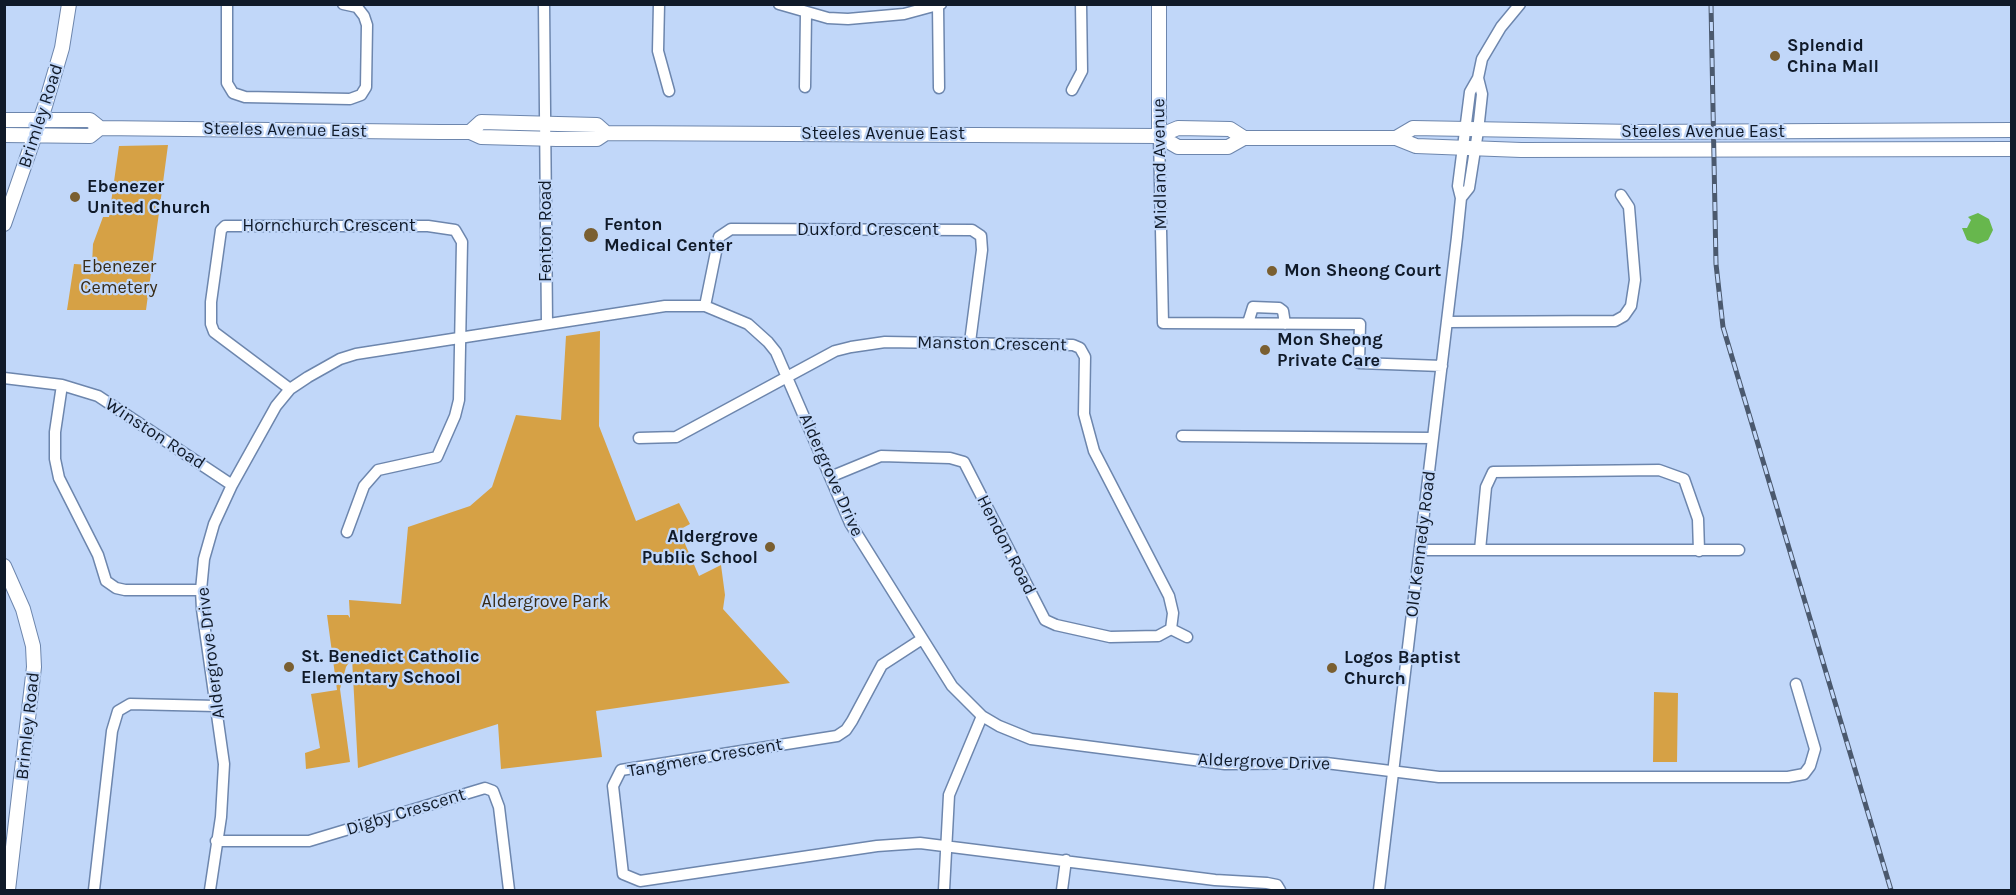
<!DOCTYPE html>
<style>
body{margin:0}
#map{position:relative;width:2016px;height:895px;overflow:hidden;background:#c1d7f9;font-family:Karla,sans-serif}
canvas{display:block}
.frame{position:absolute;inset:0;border:6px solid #101a29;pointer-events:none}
</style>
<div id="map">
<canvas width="2016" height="895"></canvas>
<div class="frame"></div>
</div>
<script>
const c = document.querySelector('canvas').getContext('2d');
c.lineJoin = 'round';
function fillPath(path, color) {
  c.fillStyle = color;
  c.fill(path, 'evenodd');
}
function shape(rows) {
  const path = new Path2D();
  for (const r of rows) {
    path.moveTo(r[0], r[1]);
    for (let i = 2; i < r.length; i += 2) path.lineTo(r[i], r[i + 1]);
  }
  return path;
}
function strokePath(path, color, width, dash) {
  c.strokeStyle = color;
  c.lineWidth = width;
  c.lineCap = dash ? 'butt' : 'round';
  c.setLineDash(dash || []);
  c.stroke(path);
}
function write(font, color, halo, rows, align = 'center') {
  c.font = font + ' Karla,sans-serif';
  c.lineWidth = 4.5;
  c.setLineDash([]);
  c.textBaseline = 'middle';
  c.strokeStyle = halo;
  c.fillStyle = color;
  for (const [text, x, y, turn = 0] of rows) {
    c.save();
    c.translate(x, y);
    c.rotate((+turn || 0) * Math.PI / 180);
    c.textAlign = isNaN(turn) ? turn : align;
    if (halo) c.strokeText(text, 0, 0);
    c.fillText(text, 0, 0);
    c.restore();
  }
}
fillPath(shape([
 [168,145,146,310,67,310,74,264,92,265,93,244,103,217,109,217,119,146],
 [600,331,599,426,636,521,679,503,690,524,679,530,699,576,721,565,725,595,723,609,790,683,596,711,602,757,501,769,498,724,358,768,352,658,346,667,340,689,350,762,306,769,305,753,320,748,311,694,337,690,327,615,348,615,350,618,349,600,401,604,408,527,470,506,492,487,516,415,561,420,566,336],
 [1654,692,1678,693,1677,762,1653,762]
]), '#d6a145');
fillPath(shape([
 [1978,213,1989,219,1993,230,1988,240,1978,244,1967,240,1962,228,1967,228,1971,220,1968,217]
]), '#67b74d');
const minor = shape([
 [227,4,227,83,233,93,245,97,350,99,361,95,366,87,367,25,364,16,357,7,343,4],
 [544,4,547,324],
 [659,4,658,51,669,91],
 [779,4,828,18,848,19,904,14,941,4],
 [938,5,939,88],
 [805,87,806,13],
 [1072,90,1082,71,1081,4],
 [1159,136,1163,323,1360,324,1359,363,1442,366],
 [1461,198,1469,188,1478,131,1482,94,1478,78],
 [705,306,719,237,731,229,972,230,981,236,982,250,970,342],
 [1447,322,1615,321,1624,316,1631,306,1635,280,1629,207,1621,195],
 [1248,323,1253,307,1279,308,1283,311,1285,324],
 [4,378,62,385,98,396,232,485],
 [62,385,55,432,55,459,59,478,98,555,106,581,116,588,125,590,201,590],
 [290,389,214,332,211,324,211,302,221,230,225,226,428,226,455,230,462,242,459,400,455,416,437,457,378,470,364,486,347,532],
 [1182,436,1433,438],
 [639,438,676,437,835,351,851,347,885,342,1073,345,1080,348,1085,357,1084,414,1094,451,1169,596,1173,613,1171,629],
 [830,477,881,456,950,458,964,462,1045,620,1056,625,1110,637,1158,636,1171,629],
 [1420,550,1739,550],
 [1480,550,1486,487,1493,472,1659,470,1684,479,1698,519,1699,551],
 [1171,629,1187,637],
 [922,639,882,665,852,721,846,730,837,736,621,770,613,786,623,874,640,881,877,846,920,843,1215,880,1267,883,1277,885,1280,890],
 [216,841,309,841,485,788,493,791,499,807,509,890],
 [94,890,112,731,118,711,130,704,216,706],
 [210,890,221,817,224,764,202,609,201,590,204,559,214,524,232,485,276,406,290,389,308,377,340,359,356,354,665,306,705,306,748,324,768,342,776,352,850,523,952,686,982,716,999,726,1031,739,1225,764,1326,763,1439,777,1788,777,1804,774,1810,766,1815,749,1796,684],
 [944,890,949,795,982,716],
 [1062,890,1066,860],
 [1379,890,1457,237,1461,198,1458,186,1470,92,1478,78,1482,59,1501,27,1520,4]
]);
const major = shape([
 [1159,4,1159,136],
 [4,120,90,120,100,128,440,132,470,132,481,137,557,139,597,139,606,133,1159,136,1178,128,1230,129,1244,138],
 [470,132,481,122,597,125,606,133],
 [4,135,90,136,100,128],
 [1159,136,1178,147,1228,147,1244,138,1396,138,1416,146,1521,150,2012,149],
 [1396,138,1413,128,1635,132,2012,130],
 [4,224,45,106,62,48,69,4],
 [4,566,23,609,33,646,34,667,8,890]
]);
strokePath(minor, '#6d86ad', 13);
strokePath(major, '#6d86ad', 16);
strokePath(minor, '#fff', 10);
strokePath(major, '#fff', 14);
const rail = shape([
 [1711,4,1716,264,1723,327,1891,890]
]);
strokePath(rail, '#4b596e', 5);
strokePath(rail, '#c1d7f9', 3, [9]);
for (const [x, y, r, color] of [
 [1775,56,6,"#7a5f31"],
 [75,197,6,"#7a5f31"],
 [591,235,8,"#7a5f31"],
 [1272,271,6,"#7a5f31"],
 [1265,350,6,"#7a5f31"],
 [770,547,6,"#7a5f31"],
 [289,667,6,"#7a5f31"],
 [1332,668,6,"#7a5f31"]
]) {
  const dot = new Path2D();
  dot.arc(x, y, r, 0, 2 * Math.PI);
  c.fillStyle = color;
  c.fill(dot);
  strokePath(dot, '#c1d7f9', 2);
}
write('bold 18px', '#101a29', '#c1d7f9', [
 ["Splendid",1787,46],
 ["China Mall",1787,67],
 ["Ebenezer",87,187],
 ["United Church",87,208],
 ["Fenton",604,225],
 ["Medical Center",604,246],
 ["Mon Sheong Court",1284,271],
 ["Mon Sheong",1277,340],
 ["Private Care",1277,361],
 ["Aldergrove",758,537,"right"],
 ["Public School",758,558,"right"],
 ["St. Benedict Catholic",301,657],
 ["Elementary School",301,678],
 ["Logos Baptist",1344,658],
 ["Church",1344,679]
], 'left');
write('18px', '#101a29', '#c1d7f9', [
 ["Brimley Road",41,116,-72],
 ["Steeles Avenue East",285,130,1],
 ["Steeles Avenue East",1703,132],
 ["Steeles Avenue East",883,134],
 ["Midland Avenue",1160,164,-91],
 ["Hornchurch Crescent",329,226],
 ["Duxford Crescent",868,230],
 ["Fenton Road",546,231,-90],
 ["Manston Crescent",992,344,1],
 ["Winston Road",155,434,33],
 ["Aldergrove Drive",831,475,66],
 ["Old Kennedy Road",1421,544,-83],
 ["Hendon Road",1006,545,63],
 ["Aldergrove Drive",211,653,-97],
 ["Brimley Road",28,726,-84],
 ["Tangmere Crescent",705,758,-10],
 ["Aldergrove Drive",1264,762,2],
 ["Digby Crescent",406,812,-17]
]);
write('18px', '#382b16', '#c1d7f9', [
 ["Ebenezer",119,267],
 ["Cemetery",119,288],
 ["Aldergrove Park",545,602]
]);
</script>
